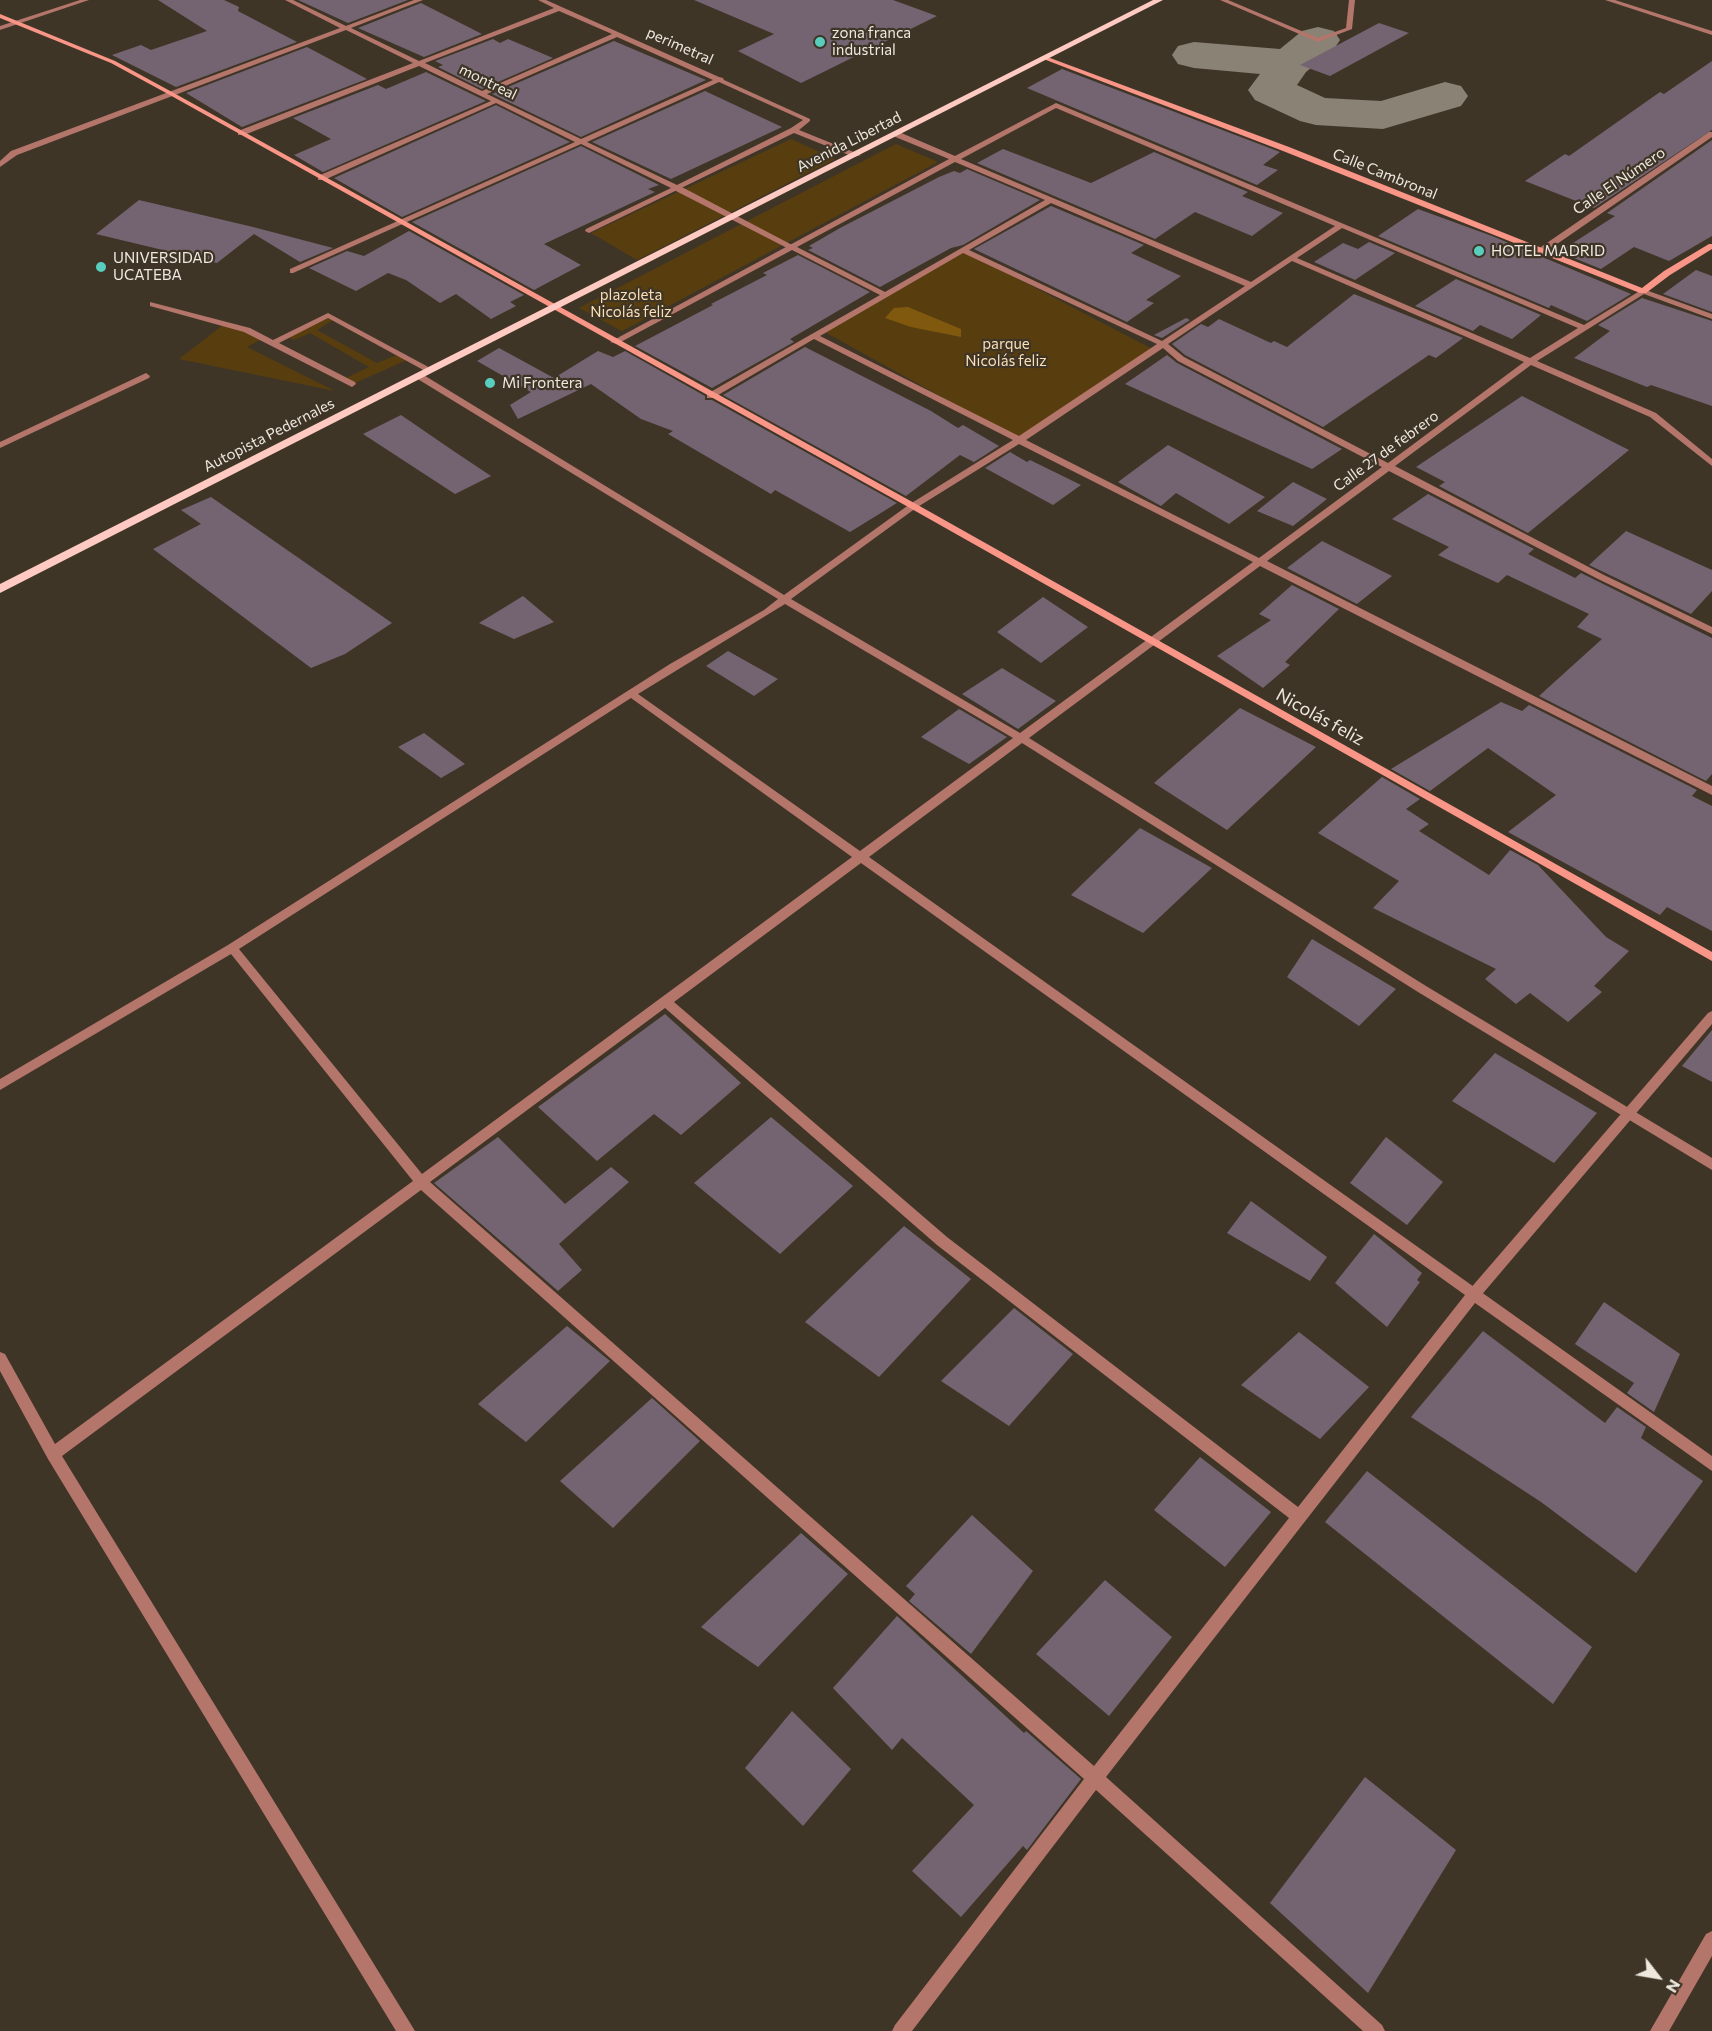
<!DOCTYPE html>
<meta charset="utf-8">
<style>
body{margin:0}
#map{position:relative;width:1712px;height:2031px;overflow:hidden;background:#3f3527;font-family:Commissioner,sans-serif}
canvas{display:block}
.north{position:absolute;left:1628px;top:1947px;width:60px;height:60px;-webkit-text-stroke:4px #3f3527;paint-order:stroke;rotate:121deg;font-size:16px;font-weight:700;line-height:24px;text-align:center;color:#eee8df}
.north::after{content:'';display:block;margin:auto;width:21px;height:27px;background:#eee8df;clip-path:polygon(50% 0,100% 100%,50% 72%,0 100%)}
</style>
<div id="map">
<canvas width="1712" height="2031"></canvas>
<div class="north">N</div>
</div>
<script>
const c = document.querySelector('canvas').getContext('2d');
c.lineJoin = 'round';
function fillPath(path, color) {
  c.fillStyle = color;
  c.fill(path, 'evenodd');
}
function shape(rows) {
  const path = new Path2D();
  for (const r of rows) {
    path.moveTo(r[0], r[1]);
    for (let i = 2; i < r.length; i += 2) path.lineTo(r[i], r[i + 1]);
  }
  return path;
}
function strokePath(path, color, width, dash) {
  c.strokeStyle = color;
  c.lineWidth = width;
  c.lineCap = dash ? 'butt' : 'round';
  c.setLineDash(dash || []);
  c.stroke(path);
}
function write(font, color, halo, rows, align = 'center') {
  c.font = font + ' Commissioner,sans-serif';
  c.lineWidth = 4.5;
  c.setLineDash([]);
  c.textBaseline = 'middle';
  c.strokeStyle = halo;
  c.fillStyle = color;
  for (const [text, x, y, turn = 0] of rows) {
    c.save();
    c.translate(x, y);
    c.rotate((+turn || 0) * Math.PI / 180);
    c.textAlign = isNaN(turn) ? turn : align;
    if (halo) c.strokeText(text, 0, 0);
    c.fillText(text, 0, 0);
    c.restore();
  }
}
fillPath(shape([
 [791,139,835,159,637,260,591,233],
 [896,144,938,162,622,331,579,308],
 [963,250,1154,350,1019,440,823,331],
 [327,317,333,320,317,330,377,363,397,355,407,360,355,383,346,378,369,367,310,333,294,340,288,337],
 [223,325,245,331,260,340,247,347,335,391,179,359]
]), '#583e0f');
fillPath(shape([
 [908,307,961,329,961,337,911,327,885,318,894,308]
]), '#80590f');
fillPath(shape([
 [1318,27,1334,31,1340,40,1334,49,1306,72,1297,85,1325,98,1381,101,1445,82,1461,86,1468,96,1461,106,1383,129,1316,125,1300,121,1255,100,1248,90,1260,74,1194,68,1178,64,1172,55,1178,46,1194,42,1280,49,1302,31,1318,27]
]), '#8b8276');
fillPath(shape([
 [158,0,224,0,239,7,238,11,297,42,176,87,112,55,141,45,151,50,207,31],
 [298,0,408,0,348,23],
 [694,0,893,0,937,16,801,83,738,51,774,34],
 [421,3,482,34,424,57,358,28],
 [1379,23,1409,33,1330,76,1300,65],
 [493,39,500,43,508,39,553,58,482,89,438,67,443,65,435,61],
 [614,41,706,80,581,137,492,94],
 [307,47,367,79,242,127,186,93],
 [1712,61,1712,130,1594,208,1525,181,1565,154,1569,156,1660,92,1664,94],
 [1062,69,1280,152,1263,165,1278,170,1257,185,1027,88],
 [426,72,486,101,323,172,294,155,331,139,293,118,378,85,386,89],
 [705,91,782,127,671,179,592,142],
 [496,105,570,142,402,217,334,178],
 [1712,140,1712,236,1669,261,1634,247,1601,269,1559,252,1615,216,1607,213],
 [581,146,659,185,648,189,655,192,544,244,581,265,534,290,412,222],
 [1003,149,1091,183,1154,152,1248,192,1242,196,1283,213,1252,236,1195,212,1155,239,977,163],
 [967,169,1040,200,963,245,951,248,880,287,808,250,813,248,809,246,840,228,939,177,954,171,960,173],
 [139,200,253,227,333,248,300,262,254,234,217,263,96,234],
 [1051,206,1144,245,1131,253,1181,276,1146,300,1154,303,1127,322,974,249],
 [1418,209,1492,236,1631,294,1587,321,1551,305,1549,308,1378,236],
 [409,231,524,295,510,302,516,306,491,319,456,294,440,303,406,280,388,273,356,291,309,268,347,251,364,256],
 [1369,242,1395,253,1355,280,1314,262,1343,243,1358,249],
 [798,255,870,292,790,339,794,342,712,388,635,346,713,305,711,304,767,275,763,273],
 [1696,270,1712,276,1712,312,1663,294],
 [1456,279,1541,315,1512,339,1480,325,1473,331,1415,306],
 [1354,294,1463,338,1436,358,1429,355,1323,427,1185,355,1172,344,1201,324,1208,327,1219,319,1271,343,1274,341,1287,347],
 [1642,298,1712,321,1712,406,1651,385,1647,387,1574,358,1610,331,1598,325],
 [1186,318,1190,320,1162,338,1154,335],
 [805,347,931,411,958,428,963,425,999,446,974,462,960,455,906,496,723,395],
 [499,348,554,378,598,351,613,357,625,351,705,396,705,400,712,400,897,503,850,532,775,490,771,494,747,480,668,434,673,431,641,419,591,384,518,419,510,405,531,392,477,361],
 [1167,355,1177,363,1342,449,1312,469,1125,384],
 [1522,396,1629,450,1528,533,1439,486,1445,482,1416,467],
 [401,415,455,452,491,476,455,494,363,434],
 [1168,445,1265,497,1229,524,1176,493,1161,506,1118,482],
 [1010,452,1027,462,1030,460,1081,485,1053,505,985,468],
 [1293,482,1327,499,1293,526,1257,511],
 [1428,494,1534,549,1528,554,1575,578,1581,573,1712,638,1712,774,1706,781,1539,696,1602,639,1577,627,1589,614,1507,575,1498,583,1438,555,1449,547,1392,519],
 [211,497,392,623,345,654,311,668,153,549,201,524,181,510],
 [1626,531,1712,570,1712,591,1691,614,1589,565],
 [1322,541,1392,576,1357,604,1287,568],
 [1292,585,1339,609,1285,662,1290,665,1263,688,1217,656,1271,620,1259,614],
 [523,596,554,622,514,639,479,623],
 [1043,597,1088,627,1041,663,997,632],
 [728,651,778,679,754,696,706,666],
 [1002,668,1056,701,1018,729,962,694],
 [1501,702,1522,711,1529,705,1697,790,1692,796,1712,806,1712,931,1667,907,1660,915,1508,832,1556,795,1488,748,1430,791,1391,769],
 [1240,708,1316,747,1227,830,1154,783],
 [959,709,1007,737,969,764,921,737],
 [424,733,465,764,441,778,398,747],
 [1382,777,1420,799,1406,809,1429,824,1419,831,1489,875,1510,850,1538,865,1606,937,1629,951,1594,986,1602,992,1568,1022,1530,993,1516,1004,1485,979,1496,969,1373,908,1399,881,1318,833],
 [1140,828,1212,868,1143,933,1071,895],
 [1312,939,1396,989,1359,1026,1287,977],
 [665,1014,741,1083,681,1135,654,1114,597,1161,538,1107],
 [1712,1030,1712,1082,1682,1066],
 [1495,1053,1597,1113,1554,1163,1452,1101],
 [771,1117,853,1186,780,1254,694,1183],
 [498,1137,565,1204,611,1167,629,1182,559,1244,582,1270,558,1291,434,1183],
 [1386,1137,1443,1182,1407,1225,1350,1183],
 [1251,1201,1327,1257,1310,1281,1227,1233],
 [904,1226,971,1279,879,1377,805,1322],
 [1374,1234,1422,1273,1417,1280,1420,1282,1387,1327,1335,1283],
 [1604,1302,1680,1354,1654,1412,1627,1393,1634,1383,1575,1344],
 [1014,1308,1073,1354,1009,1426,941,1381],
 [567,1326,610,1361,526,1442,478,1404],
 [1483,1331,1605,1423,1617,1407,1646,1427,1641,1438,1703,1481,1636,1573,1541,1502,1411,1417],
 [1299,1332,1369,1387,1320,1439,1241,1385],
 [652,1398,700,1441,613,1528,560,1481],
 [1200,1457,1271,1512,1225,1567,1154,1510],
 [1367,1471,1592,1647,1553,1704,1325,1522],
 [972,1515,1033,1571,971,1654,909,1601,915,1594,906,1586],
 [801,1533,848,1574,758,1667,701,1627],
 [1105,1580,1172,1637,1109,1716,1036,1654],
 [897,1616,1024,1733,1026,1731,1081,1779,1027,1850,1023,1846,961,1917,912,1871,974,1805,902,1738,892,1750,833,1688],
 [792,1711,851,1769,803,1826,745,1768],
 [1365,1777,1456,1850,1368,1993,1270,1903]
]), '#746471');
fillPath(shape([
 [674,186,680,186,796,247,789,249,674,190,674,186],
 [1712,1011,1712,1024,1479,1298,1474,1300,1469,1298,1467,1294,1469,1290,1708,1013,1712,1011]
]), '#b4756b');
fillPath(shape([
 [80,0,89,0,0,30,0,26,80,0],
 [285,0,293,0,346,26,414,0,423,0,351,28,419,61,554,8,538,0,546,0,719,77,723,78,724,80,810,119,810,121,799,130,861,155,854,157,794,133,589,233,585,231,586,229,671,188,581,144,293,273,290,273,290,269,575,142,496,103,324,180,318,180,318,176,491,101,419,66,244,135,238,135,238,131,413,63,346,30,17,155,0,167,0,161,11,151,340,28,285,0],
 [559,11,612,34,482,91,425,63,559,11],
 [617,37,713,80,581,139,487,94,617,37],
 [719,82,803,120,791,128,677,185,587,142,719,82],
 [1220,0,1228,0,1318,38,1346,28,1349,0,1355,0,1352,29,1318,42,1220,0],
 [1605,0,1615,0,1712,31,1712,35,1605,0],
 [1056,103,1584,325,1643,289,1712,314,1712,319,1644,294,1537,361,1656,413,1712,459,1712,466,1650,417,1531,365,1395,466,1604,575,1712,627,1712,634,1598,579,1389,471,1267,561,1712,786,1712,795,1260,566,1029,738,1426,986,1712,1158,1712,1170,1418,992,1022,743,869,857,1712,1456,1712,1471,1475,1303,1106,1777,1382,2025,1385,2031,1363,2031,1096,1790,912,2031,892,2031,895,2025,1084,1779,421,1190,62,1456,415,2031,396,2031,48,1459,0,1371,0,1352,5,1354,55,1444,413,1181,231,954,0,1090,0,1079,228,945,670,664,764,610,778,599,416,378,416,374,422,374,784,595,910,504,1013,440,814,339,713,398,707,398,707,394,880,295,792,250,617,344,610,342,949,159,893,136,893,132,899,132,955,156,1056,103],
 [1056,108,1335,226,1251,282,961,159,1056,108],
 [955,162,1045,200,885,292,797,247,955,162],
 [1051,203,1245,286,1162,341,969,250,1051,203],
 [1342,228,1578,328,1530,358,1297,258,1342,228],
 [963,253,1157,344,1019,436,820,336,963,253],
 [1292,261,1524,362,1388,463,1184,357,1168,344,1292,261],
 [1163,348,1178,361,1382,467,1259,558,1026,440,1163,348],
 [1019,444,1253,562,1020,733,791,599,916,508,1019,444],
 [785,604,1013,738,860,851,638,694,785,604],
 [631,698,852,857,422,1174,239,949,631,698],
 [861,863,1465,1295,1298,1507,947,1237,674,1002,861,863],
 [665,1008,937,1245,1289,1518,1094,1766,430,1182,665,1008],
 [1709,132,1712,132,1712,137,1544,253,1538,253,1538,249,1709,132],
 [150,302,250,328,273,340,328,313,434,370,427,372,328,318,279,343,355,382,356,384,352,387,244,332,150,306,150,302],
 [146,373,150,376,149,378,0,448,0,442,146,373],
 [1712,1931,1712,1956,1669,2031,1650,2031,1706,1934,1712,1931]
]), '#b4756b');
fillPath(shape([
 [0,14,115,61,172,92,916,504,1712,952,1712,961,910,508,168,94,111,63,0,18,0,14],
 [1046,58,1050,58,1289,147,1642,288,1664,271,1709,244,1712,244,1712,249,1670,275,1646,293,1640,293,1283,151,1046,60,1046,58]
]), '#fa9687');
fillPath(shape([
 [1153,0,1163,0,0,593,0,584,1153,0]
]), '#ffcac1');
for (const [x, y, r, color] of [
 [820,42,6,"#59cebe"],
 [1479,251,6,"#59cebe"],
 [101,267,6,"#59cebe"],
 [490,383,6,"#59cebe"]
]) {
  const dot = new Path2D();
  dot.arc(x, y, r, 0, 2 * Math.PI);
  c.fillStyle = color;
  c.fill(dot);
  strokePath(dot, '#3f3527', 2);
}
write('15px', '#eee8df', '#3f3527', [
 ["zona franca",832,33],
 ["industrial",832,50],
 ["HOTEL MADRID",1491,251],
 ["UNIVERSIDAD",113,258],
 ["UCATEBA",113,275],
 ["Mi Frontera",502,383]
], 'left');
write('15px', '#eee8df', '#3f3527', [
 ["perimetral",680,46,24],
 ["montreal",488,82,26],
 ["Avenida Libertad",849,142,-27],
 ["Calle Cambronal",1385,174,22],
 ["Calle El Número",1619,181,-34],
 ["Autopista Pedernales",269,435,-27],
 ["Calle 27 de febrero",1386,451,-36]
]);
write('15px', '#fbdfb7', '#3f3527', [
 ["plazoleta",631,295],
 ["Nicolás feliz",631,312],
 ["parque",1006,344],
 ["Nicolás feliz",1006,361]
]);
write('18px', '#eee8df', '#3f3527', [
 ["Nicolás feliz",1320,717,29]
]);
</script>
